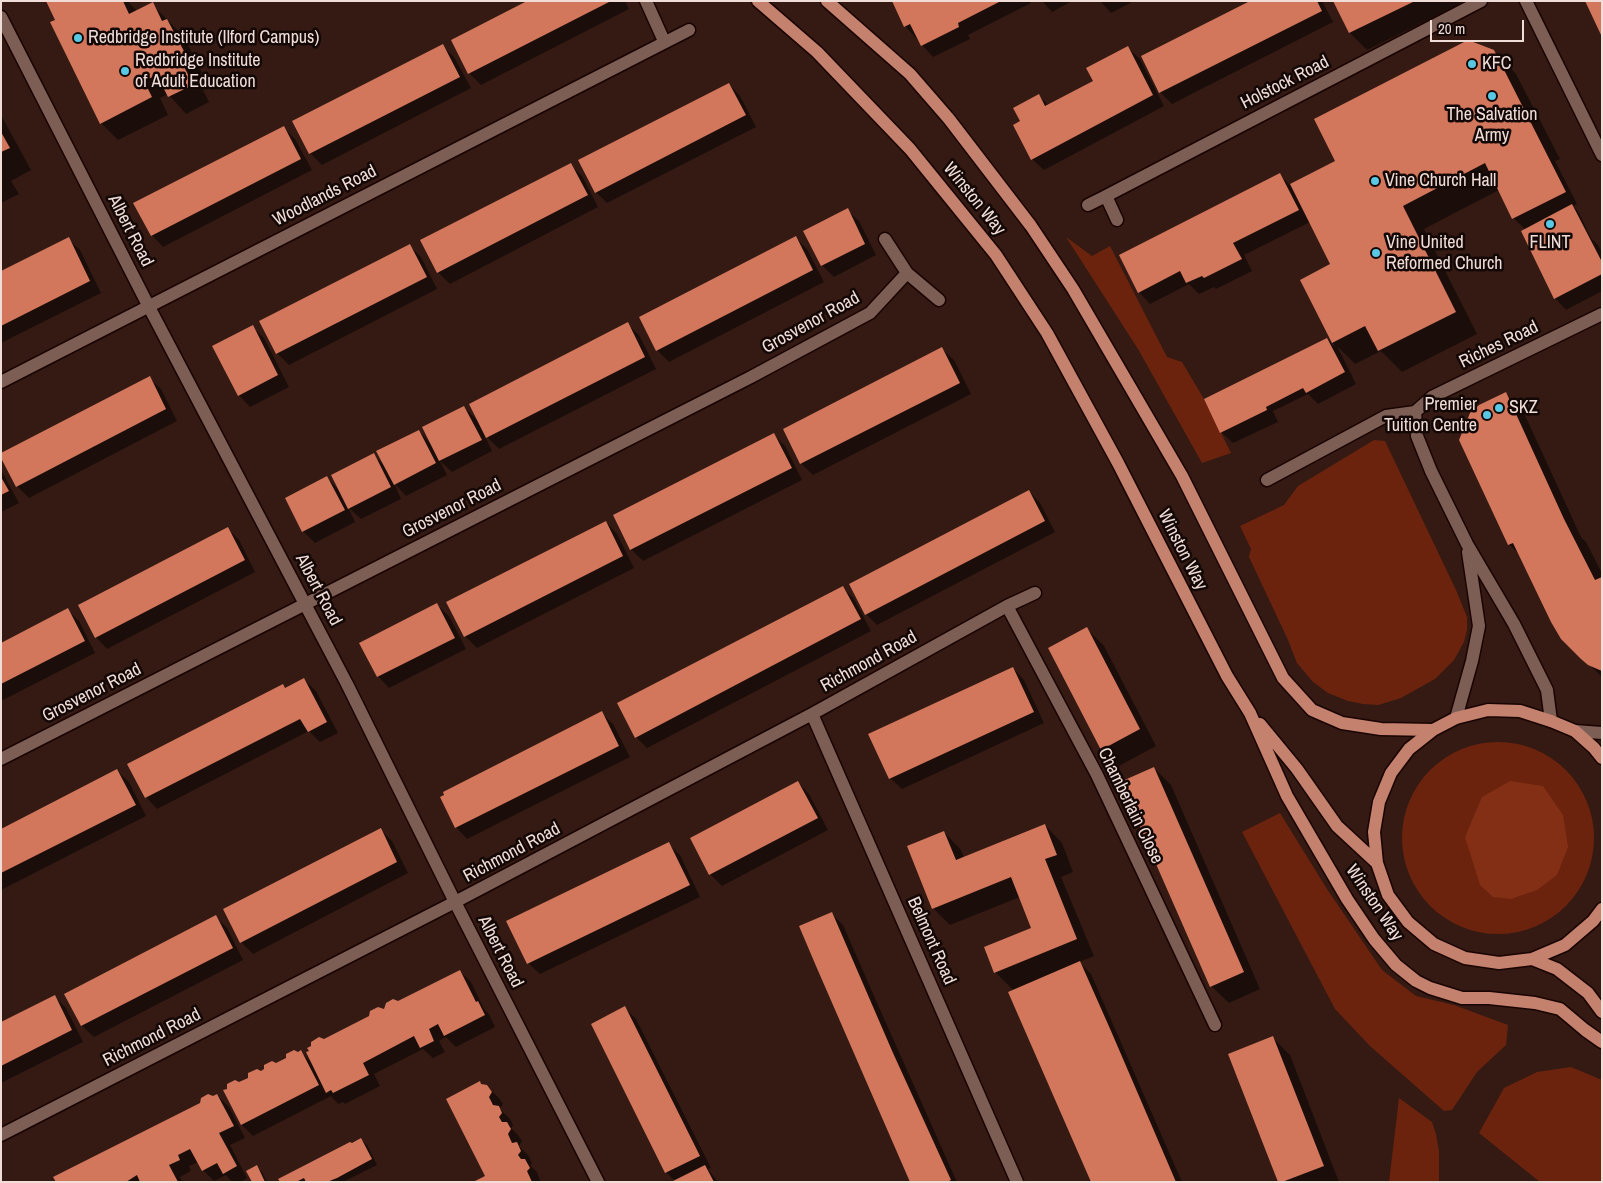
<!DOCTYPE html>
<style>
body{margin:0}
#map{position:relative;width:1603px;height:1183px;overflow:hidden;background:#341a13;font-family:"Archivo Narrow",sans-serif}
canvas{display:block}
.frame{position:absolute;inset:0;border:2px solid #f0ddd8;pointer-events:none}
.scale{position:absolute;left:1430px;top:20px;width:94px;height:22px;box-sizing:border-box;border:2px solid #f0ddd8;border-top:0;padding-left:6px;font-size:15px;line-height:18px;white-space:nowrap;color:#f0ddd8;-webkit-text-stroke:4px #130806;paint-order:stroke}
</style>
<div id="map">
<canvas width="1603" height="1183"></canvas>
<div class="frame"></div>
<div class="scale">20 m</div>
</div>
<script>
const c = document.querySelector('canvas').getContext('2d');
c.lineJoin = 'round';
function fillPath(path, color) {
  c.fillStyle = color;
  c.fill(path, 'evenodd');
}
function shape(rows) {
  const path = new Path2D();
  for (const r of rows) {
    if (r.length === 3) {
      path.moveTo(r[0] + r[2], r[1]);
      path.arc(r[0], r[1], r[2], 0, 2 * Math.PI);
      continue;
    }
    path.moveTo(r[0], r[1]);
    for (let i = 2; i < r.length; i += 2) path.lineTo(r[i], r[i + 1]);
  }
  return path;
}
function strokePath(path, color, width, dash) {
  c.strokeStyle = color;
  c.lineWidth = width;
  c.lineCap = dash ? 'butt' : 'round';
  c.setLineDash(dash || []);
  c.stroke(path);
}
function write(font, color, halo, rows, align = 'center') {
  c.font = font + ' "Archivo Narrow",sans-serif';
  c.lineWidth = 5;
  c.setLineDash([]);
  c.textBaseline = 'middle';
  c.strokeStyle = halo;
  c.fillStyle = color;
  for (const [text, x, y, turn = 0] of rows) {
    c.save();
    c.translate(x, y);
    c.rotate((+turn || 0) * Math.PI / 180);
    c.textAlign = isNaN(turn) ? turn : align;
    if (halo) c.strokeText(text, 0, 0);
    c.fillText(text, 0, 0);
    c.restore();
  }
}
fillPath(shape([
 [1066,237,1092,256,1110,246,1167,357,1182,362,1204,399,1231,453,1202,463,1138,349],
 [1374,440,1385,441,1456,590,1467,617,1467,630,1464,642,1454,660,1435,679,1401,698,1378,705,1363,704,1348,701,1328,693,1313,682,1297,663,1288,640,1249,557,1251,549,1240,526,1284,505,1298,486],
 [1498,838,96],
 [1280,813,1327,889,1382,970,1416,996,1454,1005,1508,1025,1506,1045,1477,1072,1452,1110,1444,1111,1370,1046,1335,1009,1242,832],
 [1571,1067,1602,1080,1602,1182,1540,1182,1479,1133,1504,1088,1537,1072],
 [1399,1098,1432,1122,1436,1134,1439,1151,1439,1182,1389,1182]
]), '#6b230d');
fillPath(shape([
 [1510,781,1543,786,1563,815,1568,847,1557,875,1537,890,1511,899,1493,897,1480,885,1465,837,1482,797]
]), '#832f16');
fillPath(shape([
 [47,1,131,1,129,3,137,11,152,4,184,37,202,73,196,76,209,102,186,114,168,94,160,98,168,115,118,140,101,123],
 [527,1,625,1,629,9,481,85,469,73],
 [893,1,1030,1,1031,3,968,35,970,39,933,57,905,26],
 [1042,1,1072,1,1052,12],
 [1100,1,1134,1,1111,13],
 [1252,1,1322,1,1333,22,1172,104,1160,92],
 [1335,1,1460,1,1461,4,1367,50,1350,33],
 [442,46,454,57,471,88,322,165,310,153],
 [1128,48,1140,59,1164,106,1044,170,1032,159,1022,122,1039,96,1049,106,1094,82],
 [1494,51,1516,74,1560,159,1555,161,1577,204,1573,206,1578,211,1591,238,1598,245,1602,252,1602,291,1566,310,1555,298,1526,230,1513,218,1499,190,1424,229,1477,334,1402,372,1381,351,1355,364,1337,346,1356,384,1318,404,1308,394,1273,411,1278,422,1233,443,1221,432,1327,339,1335,347,1302,280,1332,265,1310,222,1244,255,1252,271,1216,289,1214,287,1199,294,1189,284,1150,304,1139,292,1279,174,1290,185,1336,161],
 [729,84,740,96,756,127,607,203,596,192],
 [1,115,31,170,11,181,19,194,1,203],
 [284,128,295,139,312,170,163,247,152,235],
 [570,165,582,176,598,207,450,284,438,272],
 [847,210,859,221,876,255,834,277,822,265],
 [795,237,807,249,824,282,669,362,657,350,640,317],
 [68,239,80,250,101,293,1,343,1,272],
 [410,246,421,257,437,289,289,365,277,353],
 [627,324,639,335,656,369,499,449,484,434,492,451,452,472,440,461,447,475,406,496,394,483,401,499,361,519,348,507,355,522,315,543,303,531,327,478,340,491,373,455,385,466,419,431,431,444,464,407,479,422],
 [252,327,264,338,289,387,250,407,239,395],
 [942,349,954,360,971,394,813,475,801,463],
 [149,378,161,389,177,421,29,498,17,486,1,455],
 [1506,394,1523,411,1581,537,1586,542,1602,573,1602,677,1562,638,1519,554,1509,544],
 [774,435,785,446,802,480,643,561,631,549,614,516],
 [1,470,19,503,1,512],
 [1029,491,1040,503,1055,532,877,625,866,614],
 [606,522,617,534,634,568,477,648,465,636],
 [228,529,239,540,255,572,107,649,96,637],
 [843,588,854,599,871,631,647,748,636,737],
 [437,605,449,616,466,649,389,688,378,676],
 [67,610,79,621,95,653,1,701,1,644],
 [1087,629,1104,646,1156,746,1119,766,1102,749],
 [1013,668,1024,680,1044,723,902,789,890,778],
 [304,679,316,691,338,733,320,742,309,731,157,809,146,797,283,686,286,689],
 [601,713,613,724,630,757,467,839,456,827],
 [1154,768,1171,785,1260,989,1229,1003,1211,986],
 [117,771,129,782,146,816,1,890,1,830],
 [798,782,809,794,828,830,722,886,710,874,691,838],
 [1045,825,1062,843,1073,872,1061,877,1094,956,1079,962,1091,974,1182,1182,1092,1182,1014,991,995,972,1033,929,1020,897,950,925,933,908,944,832,961,850,964,858],
 [381,830,392,841,408,873,253,954,241,942],
 [668,844,680,855,700,897,540,974,528,963],
 [832,914,843,925,878,1005,957,1182,912,1182],
 [216,917,227,928,243,960,94,1037,82,1026,66,995],
 [459,971,471,982,484,1009,489,1014,495,1027,456,1047,446,1037,439,1041,445,1052,433,1058,423,1049,374,1074,380,1086,345,1104,343,1102,338,1104,331,1096,253,1136,242,1125,225,1091,301,1052,312,1063,324,1040],
 [54,996,66,1008,83,1042,1,1083,1,1024],
 [625,1008,636,1019,711,1168,708,1169,718,1182,674,1182,675,1181,666,1172,592,1025],
 [1273,1038,1290,1055,1339,1182,1279,1182],
 [482,1085,487,1086,499,1098,503,1104,500,1109,510,1119,513,1125,511,1128,518,1135,522,1141,519,1146,528,1155,532,1163,530,1165,537,1172,540,1180,539,1182,476,1182,487,1176],
 [217,1095,229,1107,245,1138,230,1145,247,1178,241,1182,232,1182,226,1175,214,1181,203,1170,198,1162,189,1166,191,1171,180,1177,182,1182,57,1182],
 [361,1140,367,1145,377,1165,343,1182,281,1182],
 [256,1167,262,1172,267,1182,253,1182]
]), '#0007');
fillPath(shape([
 [46,1,123,1,129,14,153,2,162,21,167,19,186,55,180,58,193,85,168,97,157,75,144,81,152,97,100,124,50,22,55,20],
 [527,1,611,1,468,74,451,40],
 [892,1,1001,1,958,23,959,27,921,46,910,24,904,27],
 [1250,1,1317,1,1322,11,1159,93,1141,56],
 [1333,1,1415,1,1349,33],
 [1585,1,1602,1,1602,37,1586,3],
 [1468,40,1494,50,1566,192,1512,219,1485,163,1403,206,1456,312,1378,351,1365,326,1332,343,1300,280,1330,264,1290,184,1335,161,1314,119],
 [443,44,460,77,309,154,292,121],
 [1128,46,1153,95,1031,160,1013,125,1020,121,1013,108,1039,94,1045,106,1093,81,1086,68],
 [729,83,746,115,595,193,578,160],
 [284,126,301,159,151,236,133,203],
 [1,132,10,148,1,152],
 [571,163,588,195,437,273,420,240],
 [1280,173,1299,210,1233,243,1242,259,1204,278,1202,276,1186,283,1180,271,1138,293,1119,255],
 [1572,204,1602,262,1602,274,1554,299,1521,231],
 [848,208,865,244,821,266,803,231],
 [796,236,813,270,656,351,639,317],
 [69,237,90,281,1,326,1,271],
 [410,244,427,277,276,354,259,321],
 [628,322,645,357,486,438,469,404],
 [253,325,278,375,238,396,212,346],
 [1327,338,1345,372,1306,393,1303,388,1266,407,1267,410,1220,433,1204,399],
 [942,347,960,383,800,464,783,429],
 [150,376,166,409,16,487,1,458,1,453],
 [1506,392,1564,519,1595,580,1602,577,1602,671,1588,665,1581,659,1561,639,1551,622,1513,543,1508,545,1459,440,1470,413,1479,405],
 [464,406,482,440,439,461,422,427],
 [419,430,436,463,394,485,376,451],
 [774,433,792,468,630,550,613,515],
 [374,453,391,487,348,509,331,475],
 [327,476,345,510,302,532,285,498],
 [1,477,9,491,1,495],
 [1029,490,1045,521,865,615,849,584],
 [606,521,623,556,464,637,446,602],
 [228,527,245,560,95,638,78,605],
 [843,586,861,619,635,738,617,703],
 [437,603,455,638,377,677,359,643],
 [68,608,85,641,1,684,1,643],
 [1087,627,1140,729,1101,750,1048,648],
 [1013,667,1034,712,889,779,868,734],
 [304,678,327,722,308,732,300,719,145,798,127,764,283,684,285,688],
 [602,711,619,746,455,828,440,797,444,795,443,792],
 [1154,767,1244,972,1210,987,1120,782],
 [117,769,136,805,1,873,1,829],
 [798,781,818,818,709,875,690,838],
 [1045,824,1057,855,1045,859,1077,939,994,973,984,947,1031,928,1011,877,932,909,907,846,944,831,956,860],
 [381,828,397,862,240,943,223,909],
 [669,842,690,885,527,964,506,921],
 [832,912,893,1053,951,1180,947,1182,910,1182,816,966,799,926],
 [216,915,233,948,81,1026,64,994],
 [1080,961,1111,1031,1176,1182,1091,1182,1008,992],
 [460,970,476,1002,478,1001,485,1015,444,1036,438,1024,429,1029,434,1041,420,1048,414,1036,363,1063,369,1075,333,1093,331,1090,326,1093,306,1052,309,1051,307,1048,311,1046,311,1042,319,1037,324,1039,369,1016,370,1011,378,1007,384,1009,386,1003,393,999,398,1001],
 [55,995,72,1030,1,1066,1,1022],
 [625,1006,700,1156,665,1173,591,1024],
 [1273,1036,1324,1166,1282,1182,1278,1182,1228,1054],
 [294,1050,298,1052,301,1050,319,1085,241,1125,223,1090,227,1089,227,1084,235,1080,239,1082,248,1078,248,1073,257,1069,261,1071,264,1069,264,1065,272,1061,276,1063,286,1058,286,1054],
 [480,1081,481,1084,487,1085,492,1092,489,1097,493,1105,499,1106,502,1113,499,1117,502,1122,507,1122,511,1129,508,1134,512,1143,517,1142,521,1151,518,1155,521,1159,525,1159,530,1168,527,1171,532,1182,473,1182,485,1176,446,1099],
 [208,1094,213,1096,217,1094,234,1126,219,1133,237,1166,223,1174,217,1163,202,1171,190,1149,178,1155,180,1160,169,1165,178,1182,140,1182,137,1175,126,1182,56,1182,53,1177,200,1103,201,1098],
 [361,1138,372,1159,337,1178,327,1182,306,1182,304,1178,296,1182,280,1182,278,1179,350,1142,352,1143],
 [257,1165,265,1182,252,1182,246,1171],
 [705,1165,714,1182,671,1182]
]), '#d2765c');
const minor = shape([
 [646,1,664,41],
 [1526,1,1602,155],
 [1,17,149,307,347,684,455,902,598,1182],
 [1088,205,1106,196],
 [1117,220,1106,196,1481,1],
 [885,239,907,273],
 [1,382,689,30],
 [1267,480,1386,416,1415,412],
 [1007,606,1097,775,1215,1025],
 [812,714,1017,1182],
 [1456,718,1472,661,1479,626,1468,552],
 [1551,721,1547,690,1514,624,1467,544,1431,471,1417,436,1415,412,1432,397,1602,314],
 [1575,731,1602,733],
 [1,759,751,377,870,313,907,273,939,300],
 [1,1135,455,902,812,714,1007,606,1035,593]
]);
const major = shape([
 [758,1,817,52,910,149,996,255,1047,333,1118,463,1227,676,1250,713,1287,796,1347,899,1374,939,1396,965,1416,981,1430,988,1462,998,1489,998,1535,1003,1560,1009,1585,1030,1602,1042],
 [827,1,910,74,949,119,1031,226,1073,289,1182,476,1283,678,1312,710,1342,723,1381,729,1433,730],
 [1260,724,1297,769,1337,826,1377,863],
 [1602,758,1594,748,1575,731,1551,721,1520,711,1488,710,1456,718,1433,730,1409,749,1391,773,1379,802,1374,832,1377,863,1388,895,1408,922,1434,944,1465,958,1499,963,1532,959,1565,945,1593,921,1602,909],
 [1532,959,1557,969,1588,993,1602,1012]
]);
strokePath(minor, '#1a0401', 15);
strokePath(major, '#1a0401', 15);
strokePath(minor, '#7d5e55', 12);
strokePath(major, '#c4816e', 12);
for (const [x, y, r, color] of [
 [78,38,5,"#59c8e4"],
 [1472,64,5,"#59c8e4"],
 [125,71,5,"#59c8e4"],
 [1492,96,5,"#59c8e4"],
 [1375,181,5,"#59c8e4"],
 [1550,224,5,"#59c8e4"],
 [1376,253,5,"#59c8e4"],
 [1499,408,5,"#59c8e4"],
 [1487,415,5,"#59c8e4"]
]) {
  const dot = new Path2D();
  dot.arc(x, y, r, 0, 2 * Math.PI);
  c.fillStyle = color;
  c.fill(dot);
  strokePath(dot, '#130806', 2);
}
write('18px', '#f0ddd8', '#130806', [
 ["Redbridge Institute (Ilford Campus)",88,38],
 ["Redbridge Institute",135,61],
 ["of Adult Education",135,82],
 ["KFC",1482,64],
 ["The Salvation",1492,115,"center"],
 ["Army",1492,136,"center"],
 ["Vine Church Hall",1385,181],
 ["Vine United",1386,243],
 ["Reformed Church",1386,264],
 ["FLINT",1550,243,"center"],
 ["Premier",1477,405,"right"],
 ["Tuition Centre",1477,426,"right"],
 ["SKZ",1509,408]
], 'left');
write('18px', '#f0ddd8', '#130806', [
 ["Holstock Road",1285,83,-27],
 ["Woodlands Road",325,196,-27],
 ["Winston Way",974,199,51],
 ["Albert Road",130,231,63],
 ["Grosvenor Road",811,323,-29],
 ["Riches Road",1499,345,-26],
 ["Grosvenor Road",452,509,-27],
 ["Winston Way",1182,550,63],
 ["Albert Road",318,590,62],
 ["Richmond Road",869,662,-29],
 ["Grosvenor Road",92,693,-27],
 ["Chamberlain Close",1130,806,64],
 ["Richmond Road",512,853,-28],
 ["Winston Way",1374,903,56],
 ["Belmont Road",931,941,66],
 ["Albert Road",500,952,63],
 ["Richmond Road",152,1038,-27]
]);
</script>
